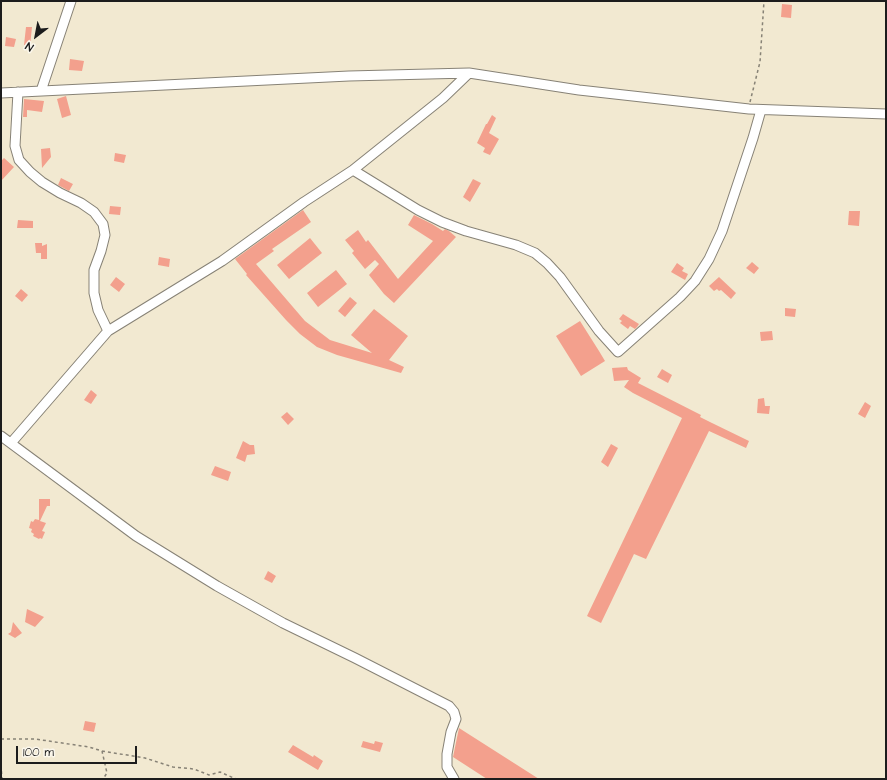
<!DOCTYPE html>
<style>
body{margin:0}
#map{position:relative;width:887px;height:780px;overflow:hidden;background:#f2e9d1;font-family:"Architects Daughter",sans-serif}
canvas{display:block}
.frame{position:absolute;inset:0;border:2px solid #1c1c1c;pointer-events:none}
.north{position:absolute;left:16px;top:16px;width:40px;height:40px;-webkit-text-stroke:3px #fbf7ec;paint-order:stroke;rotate:212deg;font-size:11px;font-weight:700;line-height:16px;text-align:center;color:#1c1c1c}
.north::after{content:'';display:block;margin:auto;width:14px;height:18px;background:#1c1c1c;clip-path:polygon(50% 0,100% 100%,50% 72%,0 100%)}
.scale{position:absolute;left:16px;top:746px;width:121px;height:18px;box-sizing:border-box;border:2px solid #1c1c1c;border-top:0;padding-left:5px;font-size:12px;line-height:14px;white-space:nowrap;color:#1c1c1c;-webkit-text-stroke:3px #fbf7ec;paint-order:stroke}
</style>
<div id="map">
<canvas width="887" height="780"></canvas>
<div class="frame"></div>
<div class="north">N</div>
<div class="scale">100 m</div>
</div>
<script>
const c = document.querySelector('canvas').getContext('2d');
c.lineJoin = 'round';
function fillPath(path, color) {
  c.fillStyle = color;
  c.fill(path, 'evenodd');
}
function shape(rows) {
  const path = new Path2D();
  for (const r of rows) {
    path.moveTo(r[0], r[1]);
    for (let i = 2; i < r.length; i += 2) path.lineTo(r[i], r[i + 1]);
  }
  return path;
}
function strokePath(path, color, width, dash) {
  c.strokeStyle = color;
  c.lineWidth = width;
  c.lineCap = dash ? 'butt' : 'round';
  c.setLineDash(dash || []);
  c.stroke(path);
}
fillPath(shape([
 [782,4,792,5,791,18,781,17],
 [26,27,32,27,30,46,24,45],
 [6,37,16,39,14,47,5,46],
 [70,59,84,61,82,71,69,70],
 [66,96,71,115,62,118,57,99],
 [24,99,44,101,42,112,27,110,27,117,23,117],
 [492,115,496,118,489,133,499,139,490,155,483,152,485,148,477,143,486,124,487,124],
 [50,148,51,157,42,168,41,149],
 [115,153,126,155,124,163,114,161],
 [4,158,14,167,1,181,1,161],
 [61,178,73,184,69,191,58,185],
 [473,179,481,183,470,202,463,197],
 [110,206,121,207,120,215,109,214],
 [303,210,311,222,272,249,274,251,256,264,305,321,330,340,372,353,351,335,374,309,408,336,389,360,404,367,401,373,337,355,317,347,300,334,286,320,246,275,247,274,235,259],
 [849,211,860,211,859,226,848,225],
 [414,215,432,224,443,231,445,229,449,231,456,237,394,303,384,294,369,275,379,264,375,260,365,269,352,253,354,251,345,240,358,230,366,242,368,240,398,279,433,241,408,225],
 [18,220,33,221,33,228,17,228],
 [310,238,322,253,289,279,277,265],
 [35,243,42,243,42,246,47,244,47,259,41,259,41,253,36,253],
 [159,257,170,259,169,267,158,265],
 [752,262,759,268,754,274,746,268],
 [677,263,684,268,682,271,688,274,685,280,671,272],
 [336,270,347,284,318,307,307,293],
 [116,277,125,284,119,292,110,285],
 [719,277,736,293,731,299,721,290,719,291,717,289,714,291,709,286],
 [21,289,28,295,22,302,15,296],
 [350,297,357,303,345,317,338,311],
 [785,308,796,309,795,317,785,316],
 [623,314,639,324,637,327,635,329,630,326,628,329,620,323,622,321,619,319],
 [580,321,599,351,605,361,581,376,556,336],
 [772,331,773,340,761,341,760,332],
 [627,367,628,370,641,378,638,383,701,415,700,417,712,423,749,441,746,448,709,431,646,559,634,554,601,623,587,616,682,418,633,393,624,387,629,380,614,381,612,368],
 [662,369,672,375,668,383,657,377],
 [91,390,97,395,91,404,84,400],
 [764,398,765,406,770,406,769,414,757,413,758,399],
 [865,402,871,406,865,418,858,414],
 [287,412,294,419,288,425,281,417],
 [243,441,250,445,254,445,255,454,247,455,245,462,236,458],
 [611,444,618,448,608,467,601,462],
 [215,466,231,472,228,481,211,475],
 [39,499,50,499,50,506,47,506,40,521,46,523,42,531,45,532,42,539,40,538,39,539,33,536,34,534,31,532,32,529,29,528,31,521,33,522,35,519,39,520],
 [268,571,276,576,272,583,264,579],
 [27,609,44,617,35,627,25,622],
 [13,622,22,633,15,638,8,634,11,632],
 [85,721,96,723,94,732,83,730],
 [459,728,539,779,487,779,453,757],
 [363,741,374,744,375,741,383,743,380,752,361,747],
 [293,745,313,757,314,755,323,761,318,770,288,752]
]), '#f3a08d');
const street = shape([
 [41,91,71,1],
 [18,92,15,146,19,160,30,172,42,182,60,193,81,203,94,212,103,224,105,235,101,251,94,270,94,293,98,310,108,331],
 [1,93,349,76,469,73,579,90,749,109,886,114],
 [353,170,418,210,442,222,466,231,516,245,535,253,547,263,560,277,599,331,618,352,680,297,695,281,709,259,722,231,753,138,761,110],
 [1,436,136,536,217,586,283,623,355,658,449,706,454,712,456,719,451,732,447,754,447,767,454,779],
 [11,443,108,331,222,261,304,202,353,170,443,98,469,73]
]);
strokePath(street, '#878276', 11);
strokePath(shape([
 [750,102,760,62,764,1],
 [1,739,35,739,89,747,102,751,107,773,103,779],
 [102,751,145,758,173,767,194,769,209,775,220,772,236,779],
 [1,765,2,779]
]), '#878276', 1.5, [3, 3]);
strokePath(street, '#fff', 9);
</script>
